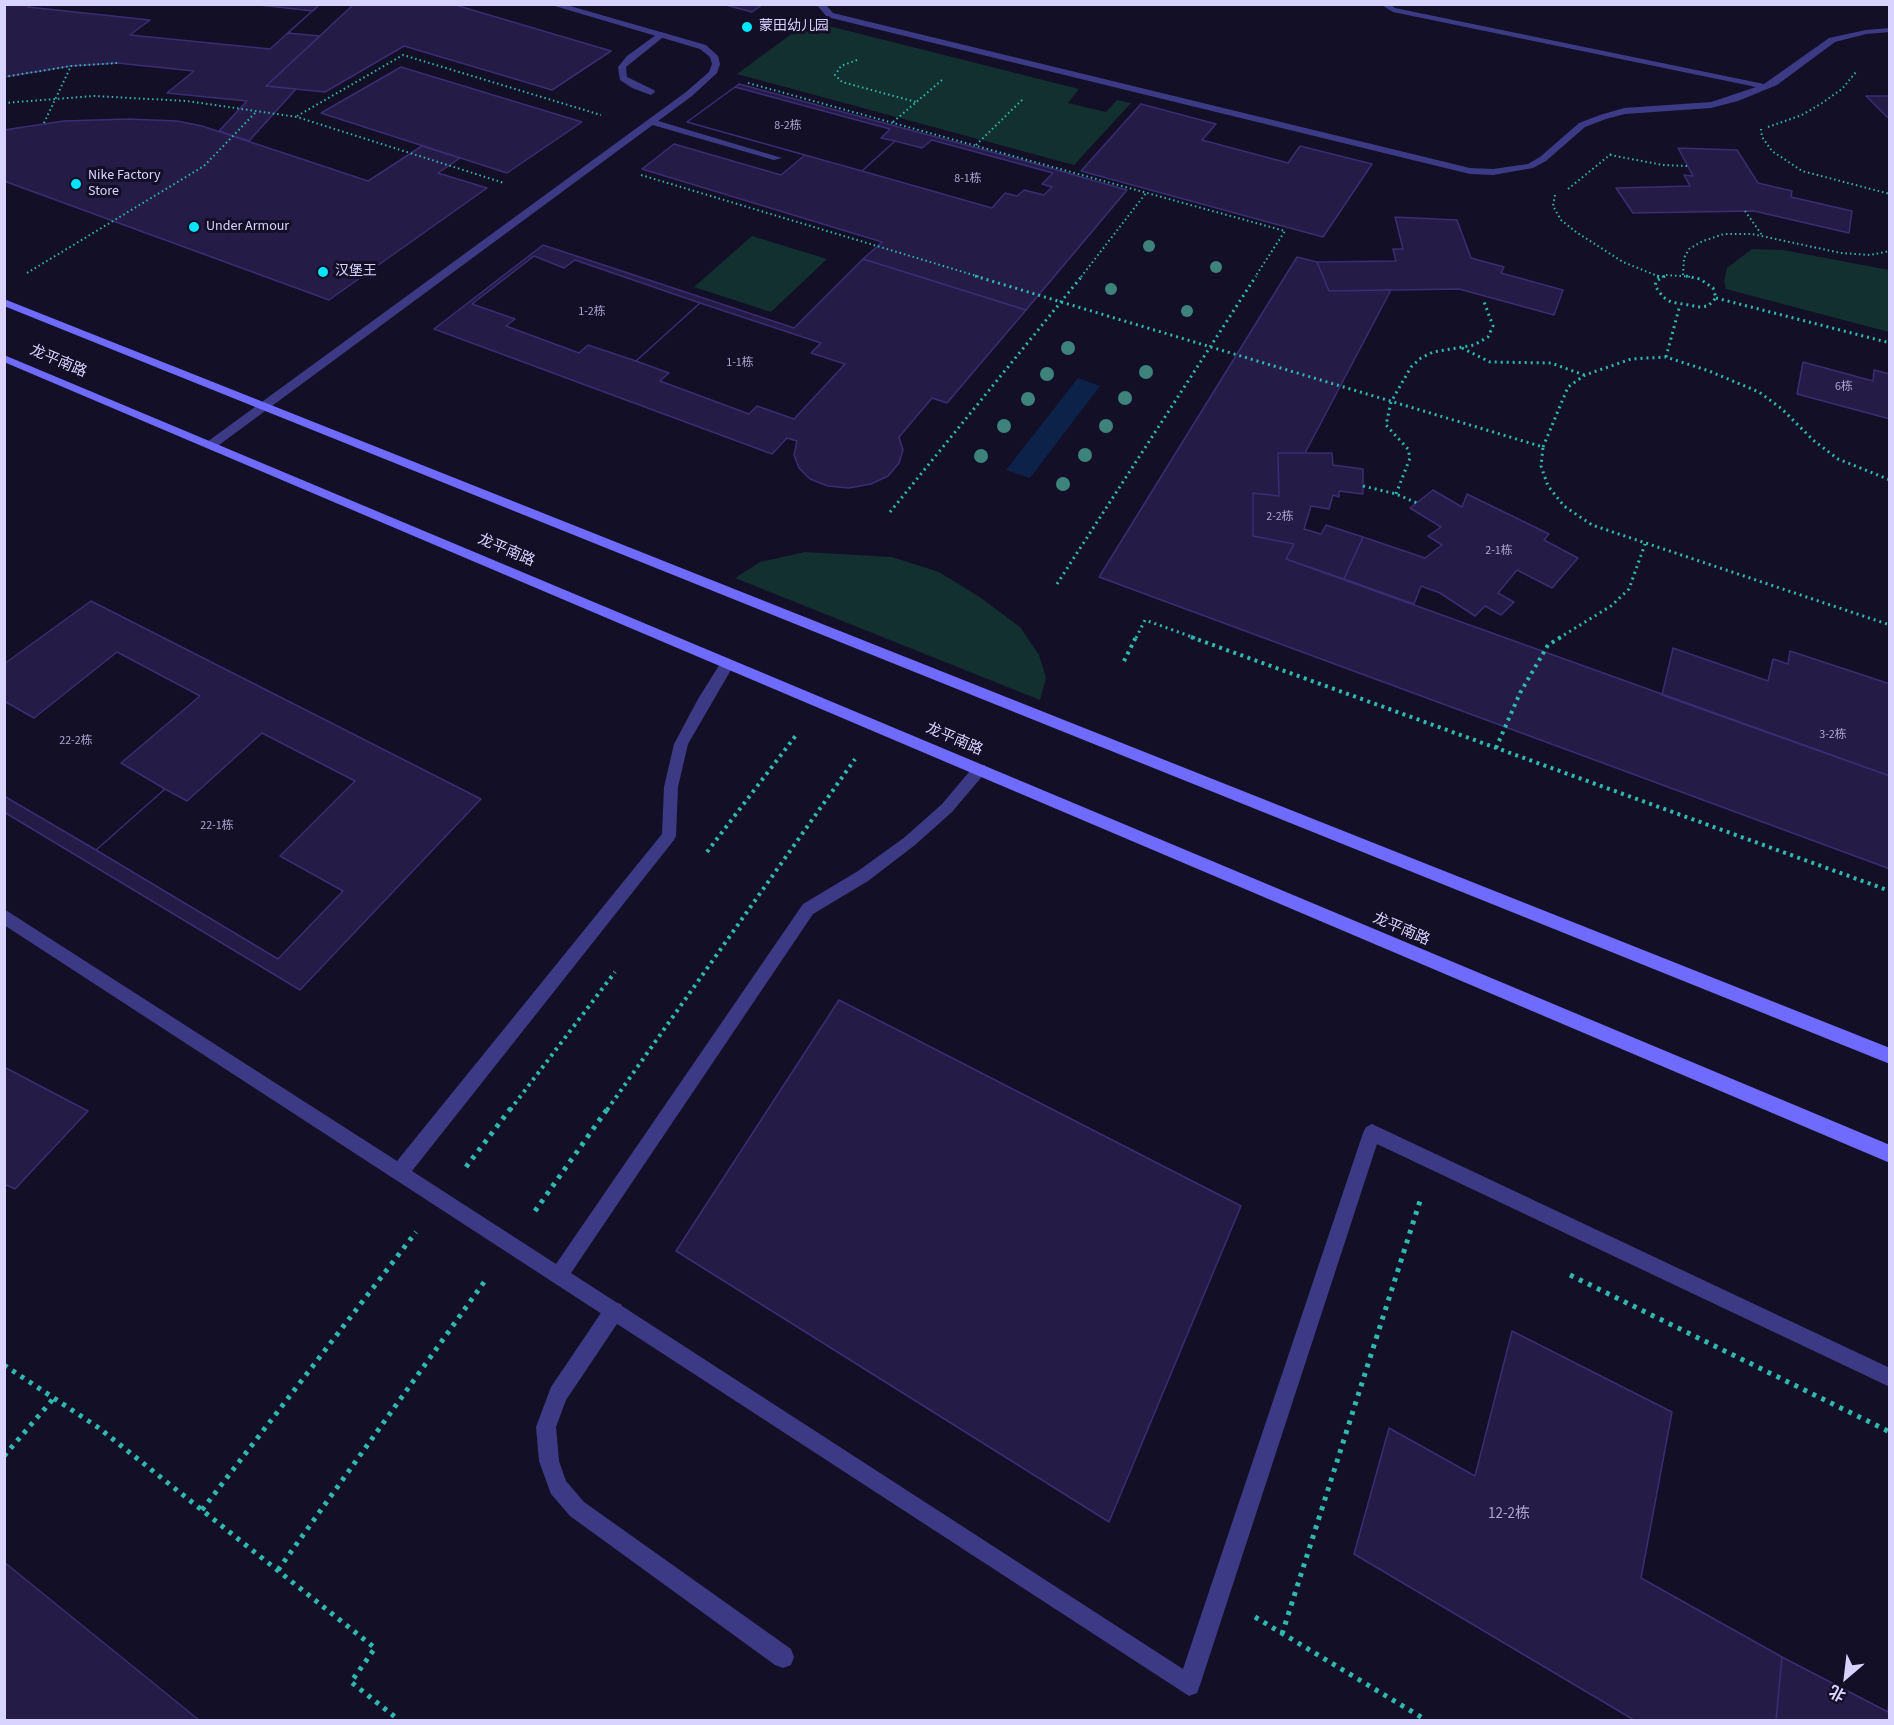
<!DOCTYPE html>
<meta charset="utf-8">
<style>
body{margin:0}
#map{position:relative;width:1894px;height:1725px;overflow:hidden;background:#130f26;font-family:"Source Sans 3","Noto Sans SC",sans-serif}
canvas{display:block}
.frame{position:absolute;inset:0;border:6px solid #d9d4ff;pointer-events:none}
.north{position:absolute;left:1816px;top:1647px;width:60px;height:60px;-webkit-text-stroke:4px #130f26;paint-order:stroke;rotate:208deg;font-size:16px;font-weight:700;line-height:24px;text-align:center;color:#d9d4ff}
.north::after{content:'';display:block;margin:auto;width:21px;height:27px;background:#d9d4ff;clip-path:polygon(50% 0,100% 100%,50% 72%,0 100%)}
</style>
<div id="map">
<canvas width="1894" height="1725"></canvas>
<div class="frame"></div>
<div class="north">北</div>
</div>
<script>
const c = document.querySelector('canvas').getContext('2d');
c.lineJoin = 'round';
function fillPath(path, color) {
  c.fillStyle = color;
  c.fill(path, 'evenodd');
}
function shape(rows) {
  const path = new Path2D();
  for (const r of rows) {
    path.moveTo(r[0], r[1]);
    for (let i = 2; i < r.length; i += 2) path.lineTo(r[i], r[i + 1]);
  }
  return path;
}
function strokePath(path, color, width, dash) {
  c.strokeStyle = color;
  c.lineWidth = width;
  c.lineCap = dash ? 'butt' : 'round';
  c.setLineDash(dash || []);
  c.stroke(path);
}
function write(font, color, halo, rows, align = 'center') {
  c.font = font + ' "Source Sans 3","Noto Sans SC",sans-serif';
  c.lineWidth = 6;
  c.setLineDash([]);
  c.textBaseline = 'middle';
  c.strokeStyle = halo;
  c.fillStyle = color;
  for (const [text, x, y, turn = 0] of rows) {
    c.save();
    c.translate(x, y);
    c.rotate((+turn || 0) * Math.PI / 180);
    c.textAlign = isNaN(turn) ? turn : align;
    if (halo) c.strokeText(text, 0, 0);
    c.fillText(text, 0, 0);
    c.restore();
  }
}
fillPath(shape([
 [809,21,1079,89,1068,103,1106,112,1117,100,1131,103,1074,165,737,74],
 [752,236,827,259,771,312,694,287],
 [1752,249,1783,250,1889,270,1889,332,1726,289,1724,281,1727,268],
 [805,552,892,557,939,572,981,598,1020,627,1039,655,1046,678,1040,700,735,578,760,562]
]), '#12302f');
fillPath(shape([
 [1078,378,1100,386,1030,478,1006,470]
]), '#0c2248');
const building = shape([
 [4,4,320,4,288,33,320,36,266,86,296,89,249,141,219,131,247,101,167,93,194,71,117,63,71,66,4,77,4,4],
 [32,4,320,4,270,49,130,35,150,20,28,7,32,4],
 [250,4,320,4,313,11,250,4],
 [354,4,452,4,611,51,552,90,404,46,325,92,266,86,354,4],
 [722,4,763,4,752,12,722,4],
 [401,67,582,122,507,173,321,113,401,67],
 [739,84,1029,162,1127,190,1026,310,863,259,882,242,642,169,674,144,781,175,805,155,687,122,739,84],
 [735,87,890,129,881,138,895,141,862,171,687,122,735,87],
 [1866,96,1890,96,1890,117,1887,117,1866,96],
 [1141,104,1216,124,1202,140,1288,163,1300,146,1372,164,1323,237,1081,171,1141,104],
 [128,119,177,121,202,126,368,181,422,146,460,158,438,173,487,188,329,300,4,181,4,130,64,121,128,119],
 [932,140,1053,173,1042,184,1052,187,1044,195,1024,190,1017,196,1005,193,992,208,862,171,895,141,922,148,932,140],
 [1678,148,1737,150,1758,183,1792,191,1791,197,1852,211,1849,233,1754,211,1633,213,1616,188,1690,186,1684,175,1693,176,1678,148],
 [1395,217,1457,220,1471,258,1504,267,1501,273,1563,290,1554,315,1459,289,1329,291,1317,262,1396,261,1393,249,1403,249,1395,217],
 [543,245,794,328,863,259,1026,310,947,403,932,398,899,437,903,450,899,463,888,476,871,484,849,488,828,486,810,479,799,468,794,455,797,441,787,438,772,454,434,329,543,245],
 [534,256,564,268,575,260,700,303,636,361,588,345,579,353,506,326,515,319,472,304,534,256],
 [1297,257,1317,262,1329,291,1391,290,1305,453,1278,453,1279,496,1253,493,1253,536,1294,544,1286,559,1890,776,1890,869,1099,577,1297,257],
 [700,303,821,343,811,353,845,364,794,419,757,406,749,414,660,381,669,373,636,361,700,303],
 [1803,362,1873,381,1874,370,1890,374,1890,419,1797,394,1803,362],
 [1278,453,1332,453,1333,465,1363,469,1363,494,1339,491,1339,497,1333,495,1329,509,1311,506,1304,529,1321,534,1326,525,1363,537,1344,579,1286,559,1294,544,1253,536,1253,493,1279,496,1278,453],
 [1433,490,1462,507,1467,494,1549,534,1544,540,1578,558,1552,588,1517,570,1498,593,1514,602,1501,615,1485,606,1475,616,1440,593,1421,586,1414,604,1344,579,1363,537,1425,558,1442,545,1428,536,1441,527,1410,508,1433,490],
 [91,601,481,799,300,990,4,812,4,664,91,601],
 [1673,648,1768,681,1773,659,1788,664,1790,651,1890,684,1890,776,1662,695,1673,648],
 [117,652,200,696,121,763,165,789,96,850,4,796,4,701,34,718,117,652],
 [262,733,355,781,280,856,343,891,278,959,96,850,165,789,187,801,262,733],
 [839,1000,1241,1206,1109,1522,676,1251,839,1000],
 [4,1067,88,1111,15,1189,4,1184,4,1067],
 [1512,1331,1672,1412,1641,1578,1782,1657,1776,1720,1634,1720,1354,1554,1389,1428,1475,1476,1512,1331],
 [4,1562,199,1720,4,1720,4,1562],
 [1782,1657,1888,1712,1890,1686,1890,1720,1776,1720,1782,1657]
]);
fillPath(building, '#241b47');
strokePath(building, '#3b2d73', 1.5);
strokePath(shape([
 [857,60,841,66,835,75,842,82,916,102],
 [4,77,71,66,117,63],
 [748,83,1285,231,1255,277],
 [4,103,94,96,187,101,297,117,504,183],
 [297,116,403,55,601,115],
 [893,122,942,80],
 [1768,127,1802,115,1822,103,1842,89,1856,72],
 [1761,129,1762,137,1772,151,1802,171,1890,194],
 [976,145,1024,98],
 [1610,155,1663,165,1687,166],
 [641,175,980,277],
 [1568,189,1611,154],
 [1555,195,1553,206,1561,220,1576,232,1623,262,1660,277],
 [1745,211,1762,235],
 [27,273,204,166,257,111],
 [1683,275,1684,258,1689,249,1703,241,1724,234,1752,234,1841,253,1870,255,1890,251],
 [1081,277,1146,193],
 [1662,277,1666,275,1693,277]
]), '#2fb8b0', 2, [1.5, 3]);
strokePath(shape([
 [975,276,1543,447,1541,466,1548,486,1564,506,1592,525,1890,625],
 [1657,276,1660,277],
 [1665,276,1656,281,1655,286,1663,297,1671,302,1700,307,1708,306,1716,298,1713,288,1700,279,1686,276],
 [1716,298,1890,343],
 [1462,348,1490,362,1551,363,1584,375],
 [1666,357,1680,305],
 [1543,447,1568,387,1585,375,1631,359,1666,357,1709,371,1759,392,1782,409,1813,440,1838,459,1890,480],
 [1363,486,1396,494,1417,503],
 [1396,494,1410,458,1408,449,1386,425,1391,402,1411,367,1421,358,1433,352,1474,345,1488,337,1493,326,1483,299],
 [890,512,1082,276],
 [1057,584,1256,276],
 [1136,638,1145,620,1195,638],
 [1559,638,1611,606,1629,589,1645,544]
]), '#2fb8b0', 3, [2, 4]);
strokePath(shape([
 [1191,637,1890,891],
 [1124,661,1136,637],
 [1496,748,1520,693,1548,645,1561,637],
 [707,852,797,734],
 [510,1110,615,972],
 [607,1110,855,759]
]), '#2fb8b0', 4, [3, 4.5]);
strokePath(shape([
 [466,1167,511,1108],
 [535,1211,608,1108],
 [1570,1275,1890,1432],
 [4,1365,99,1428,375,1648,351,1682,399,1720],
 [4,1456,54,1398],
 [202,1510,416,1232],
 [278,1570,487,1278],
 [1255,1617,1426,1720],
 [1282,1634,1420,1201]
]), '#2fb8b0', 5, [4, 6]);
fillPath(shape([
 [660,32,667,34,626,67,627,77,654,90,655,92,651,95,632,88,620,80,618,67,627,56,660,32],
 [649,120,655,120,782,158,774,160,649,124,649,120],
 [614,1302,621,1304,623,1311,621,1318,566,1400,556,1427,559,1461,566,1481,584,1502,791,1649,794,1657,791,1665,783,1668,775,1665,570,1516,551,1494,539,1461,536,1427,551,1387,607,1304,614,1302]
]), '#3d3a85');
fillPath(shape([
 [816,4,825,4,833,13,1470,168,1493,169,1528,164,1540,157,1579,123,1600,115,1624,108,1711,102,1756,87,1393,12,1380,4,1390,4,1395,8,1764,84,1829,38,1866,30,1890,28,1890,32,1866,34,1835,42,1777,85,1738,101,1711,108,1625,114,1606,119,1585,127,1546,161,1533,168,1493,175,1470,174,827,17,816,4],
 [728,658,735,663,688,744,678,787,676,836,674,840,412,1171,556,1264,803,904,858,871,905,837,942,804,975,765,985,765,987,769,985,773,952,812,915,845,868,881,813,914,571,1273,1183,1669,1363,1133,1366,1127,1372,1124,1890,1368,1890,1387,1377,1144,1200,1685,1197,1693,1189,1696,4,925,4,909,397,1161,662,834,664,787,674,744,698,699,723,659,728,658]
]), '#3d3a85');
fillPath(shape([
 [548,4,563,4,706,45,718,56,720,64,717,73,692,96,215,448,207,448,207,442,686,92,709,72,712,64,710,57,700,49,548,4]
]), '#3d3a85');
fillPath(shape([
 [4,299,1890,1048,1890,1064,4,306,4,299],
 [4,355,1890,1145,1890,1163,4,362,4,355]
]), '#6f6bff');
strokePath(shape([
 [44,123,71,66]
]), '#2fb8b0', 2, [1.5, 3]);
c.fillStyle = '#3d827b';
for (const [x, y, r] of [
 [1149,246,6],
 [1216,267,6],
 [1111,289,6],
 [1187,311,6],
 [1068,348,7],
 [1146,372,7],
 [1047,374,7],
 [1125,398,7],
 [1028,399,7],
 [1004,426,7],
 [1106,426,7],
 [1085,455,7],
 [981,456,7],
 [1063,484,7]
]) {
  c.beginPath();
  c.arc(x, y, r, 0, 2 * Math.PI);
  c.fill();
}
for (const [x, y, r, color] of [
 [747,27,6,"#00e5ff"],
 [76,184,6,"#00e5ff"],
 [194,227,6,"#00e5ff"],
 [323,272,6,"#00e5ff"]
]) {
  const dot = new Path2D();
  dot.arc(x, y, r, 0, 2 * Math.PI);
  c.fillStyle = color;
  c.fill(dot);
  strokePath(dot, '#130f26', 2);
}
write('12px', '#aca6d1', null, [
 ["8-2栋",788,126],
 ["8-1栋",968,179],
 ["1-2栋",592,312],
 ["1-1栋",740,363],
 ["6栋",1844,387],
 ["2-2栋",1280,517],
 ["2-1栋",1499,551],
 ["3-2栋",1833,735],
 ["22-2栋",76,741],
 ["22-1栋",217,826]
]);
write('14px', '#d9d4ff', '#130f26', [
 ["蒙田幼儿园",759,27],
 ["Nike Factory",88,176],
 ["Store",88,192],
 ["Under Armour",206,227],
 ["汉堡王",335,272]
], 'left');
write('15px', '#d9d4ff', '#130f26', [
 ["龙平南路",58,362,23],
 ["龙平南路",506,551,23],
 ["龙平南路",954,740,23],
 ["龙平南路",1401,930,23]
]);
write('15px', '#aca6d1', null, [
 ["12-2栋",1509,1515]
]);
</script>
